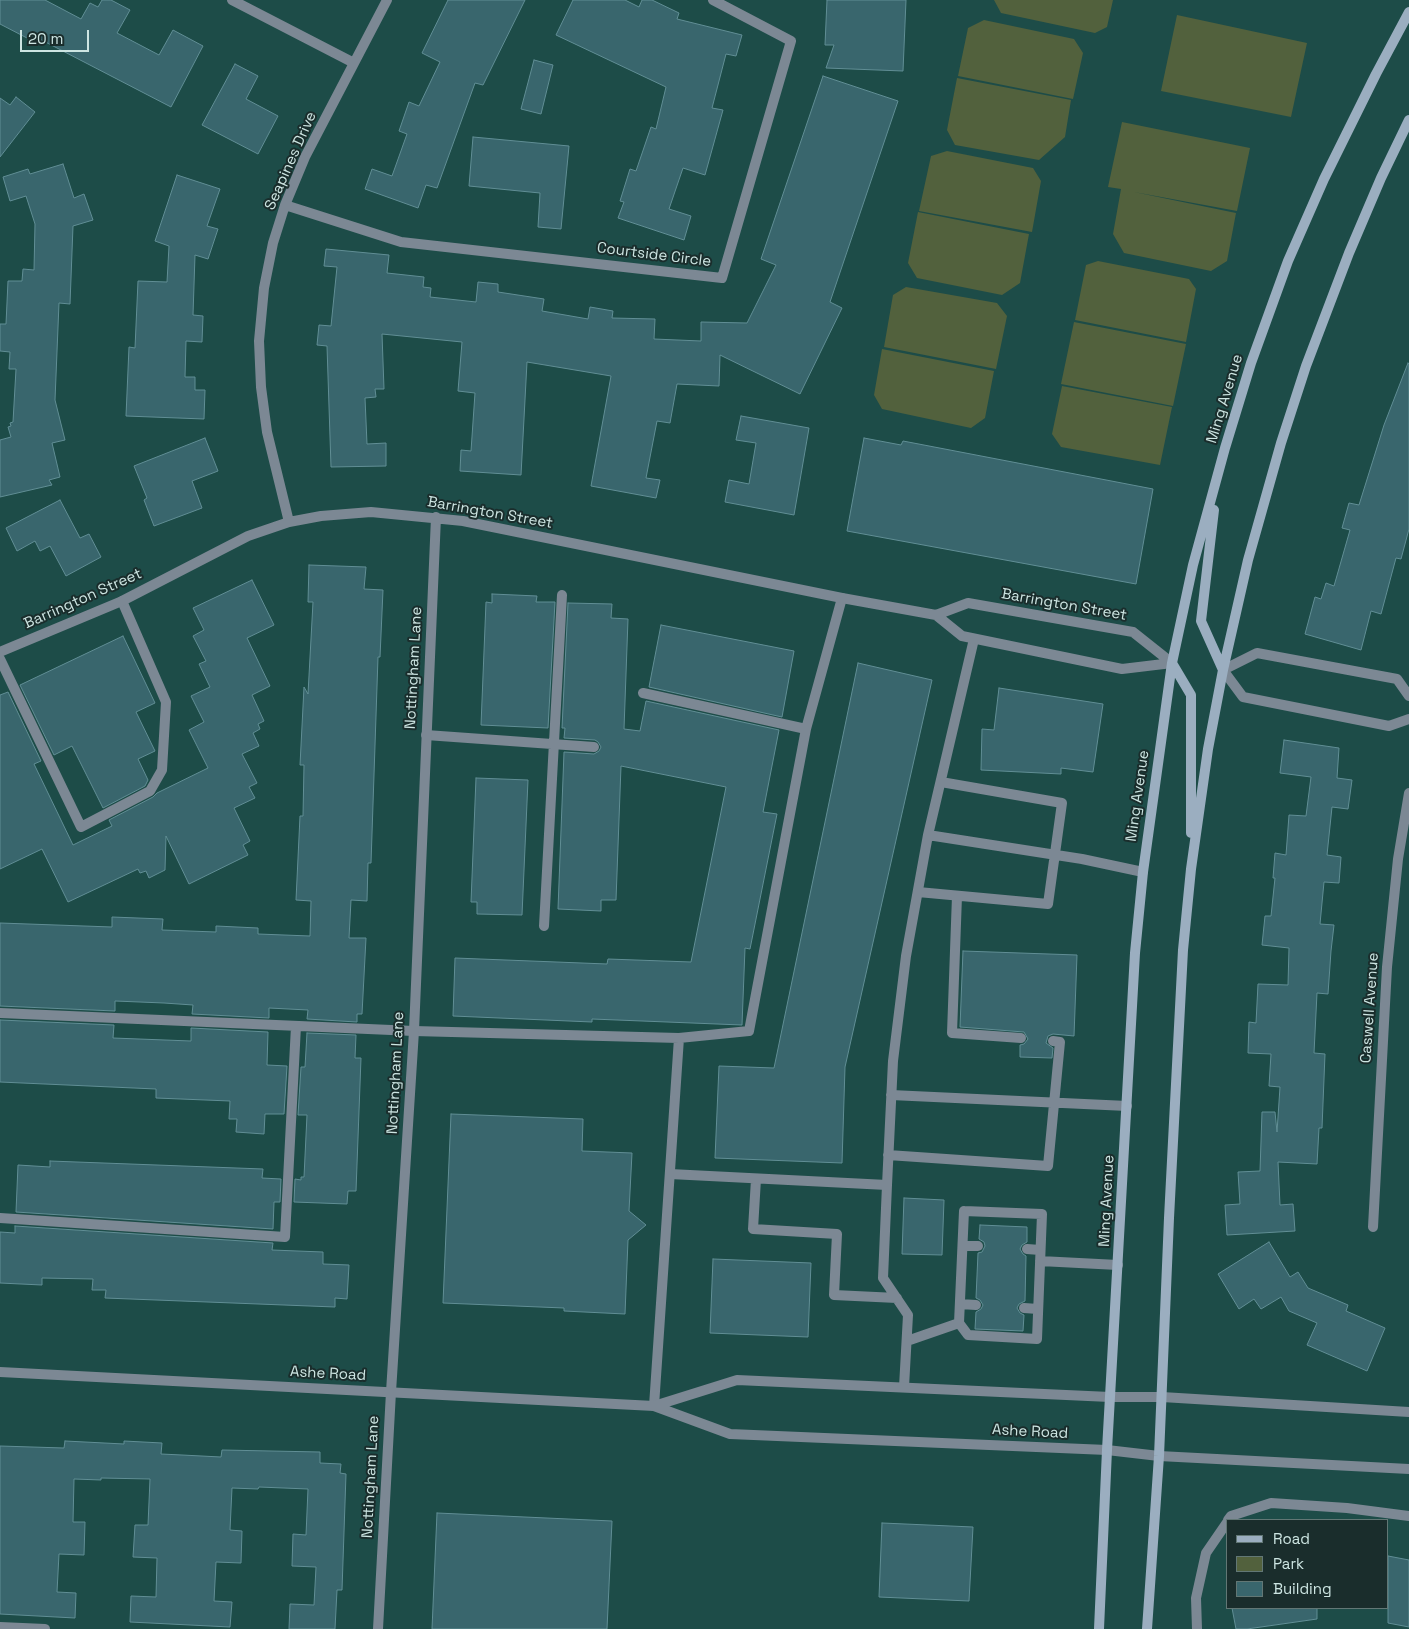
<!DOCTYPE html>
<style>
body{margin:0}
#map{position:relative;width:1409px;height:1629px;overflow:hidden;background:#1d4c48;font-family:"Space Grotesk",sans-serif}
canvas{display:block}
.legend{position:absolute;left:1226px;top:1519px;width:162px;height:90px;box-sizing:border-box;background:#1a2d2c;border:1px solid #627775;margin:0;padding:6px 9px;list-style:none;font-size:15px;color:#cde5e2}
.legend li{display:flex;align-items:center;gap:10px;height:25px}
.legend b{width:25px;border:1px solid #627775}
.scale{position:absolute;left:20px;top:30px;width:69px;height:22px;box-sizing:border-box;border:2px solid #cde5e2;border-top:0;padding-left:6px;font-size:15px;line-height:18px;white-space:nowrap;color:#cde5e2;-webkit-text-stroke:4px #1a2d2c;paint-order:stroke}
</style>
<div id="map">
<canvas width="1409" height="1629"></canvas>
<ul class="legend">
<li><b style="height:6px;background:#9baec0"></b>Road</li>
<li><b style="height:14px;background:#52613d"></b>Park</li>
<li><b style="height:14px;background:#39666d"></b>Building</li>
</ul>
<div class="scale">20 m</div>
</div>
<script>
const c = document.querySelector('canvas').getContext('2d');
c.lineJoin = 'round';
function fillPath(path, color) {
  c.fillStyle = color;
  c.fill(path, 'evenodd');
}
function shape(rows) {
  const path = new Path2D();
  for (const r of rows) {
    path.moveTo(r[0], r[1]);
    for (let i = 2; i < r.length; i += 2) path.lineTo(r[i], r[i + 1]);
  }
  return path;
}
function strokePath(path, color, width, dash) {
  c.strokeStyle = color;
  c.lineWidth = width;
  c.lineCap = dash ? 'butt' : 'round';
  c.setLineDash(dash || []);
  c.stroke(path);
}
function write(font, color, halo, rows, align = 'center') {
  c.font = font + ' "Space Grotesk",sans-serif';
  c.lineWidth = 4;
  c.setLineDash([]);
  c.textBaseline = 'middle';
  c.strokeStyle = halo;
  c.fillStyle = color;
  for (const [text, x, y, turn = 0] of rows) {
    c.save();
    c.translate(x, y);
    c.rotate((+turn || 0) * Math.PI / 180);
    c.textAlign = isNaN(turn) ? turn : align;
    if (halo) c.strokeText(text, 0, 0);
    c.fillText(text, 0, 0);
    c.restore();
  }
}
fillPath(shape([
 [994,0,1113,0,1107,27,1095,33,1001,13],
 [1177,15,1307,43,1291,117,1161,91],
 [984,20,1074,39,1083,53,1073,99,958,76,968,28],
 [957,78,1071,100,1065,137,1039,160,955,145,947,130],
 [1122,122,1250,148,1237,211,1134,192,1236,213,1227,261,1211,271,1124,253,1113,234,1121,189,1108,187],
 [947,151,1033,168,1041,181,1032,232,919,211,931,156],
 [918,212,1029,234,1020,283,1002,295,917,278,908,263],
 [1098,261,1189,279,1196,289,1186,342,1075,320,1086,265],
 [906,287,997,303,1007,316,996,369,884,347,893,295],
 [1074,322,1186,344,1173,406,1061,384],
 [882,349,994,371,985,418,971,428,882,409,874,395],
 [1062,386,1172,407,1160,465,1061,447,1052,434]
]), '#52613d');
const building = shape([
 [0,0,45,0,81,19,90,3,98,7,102,0,111,0,130,10,117,33,159,55,173,30,203,46,171,107,30,34,27,38,0,24,0,0],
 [448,0,525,0,483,85,475,83,437,188,426,185,418,208,365,189,372,169,392,176,407,134,399,131,409,102,419,106,440,62,422,53,448,0],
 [573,0,625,0,639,7,642,0,652,0,679,13,677,19,742,35,736,56,726,54,712,108,723,110,705,175,683,168,669,209,691,216,684,240,618,218,624,202,620,201,630,169,636,171,651,127,656,129,666,87,556,35,573,0],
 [827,0,906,0,903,71,826,68,834,45,825,45,827,0],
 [534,60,553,65,541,114,521,109,534,60],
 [235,64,258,76,246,99,278,116,258,154,202,125,235,64],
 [823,76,898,101,830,302,842,308,800,394,720,355,719,386,677,384,670,423,657,421,646,478,660,480,656,498,591,486,611,376,527,362,521,475,460,471,461,450,471,451,475,393,458,391,462,342,382,334,384,389,375,389,376,397,365,398,367,444,386,443,386,466,331,467,327,346,317,345,319,325,331,326,337,267,324,266,326,249,389,255,387,273,424,277,423,287,431,288,430,297,476,302,478,282,498,284,498,292,544,299,542,311,588,319,590,307,613,311,612,318,655,319,654,339,701,341,701,322,747,323,776,265,761,259,823,76],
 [16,97,35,112,0,157,0,98,10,105,16,97],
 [473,137,569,146,561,229,538,227,540,193,469,186,473,137],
 [63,164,74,198,84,194,93,220,73,226,70,304,59,303,55,400,65,440,52,443,60,477,49,480,52,485,0,497,0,440,11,437,8,427,11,426,10,423,13,422,16,369,9,369,10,352,0,351,0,324,6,324,8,281,22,281,23,269,34,270,35,224,26,196,10,201,3,177,28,169,30,174,63,164],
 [177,175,220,189,207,226,218,229,208,259,195,255,193,315,203,316,202,342,186,341,185,377,195,377,195,390,205,390,204,419,126,416,129,347,135,348,138,281,167,282,169,246,155,241,177,175],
 [1408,363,1409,364,1409,529,1401,559,1396,558,1381,614,1371,611,1361,650,1305,634,1315,597,1321,599,1326,583,1334,586,1350,530,1342,528,1349,503,1359,505,1384,425,1408,363],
 [741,416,809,428,794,515,725,502,729,480,749,484,756,443,736,440,741,416],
 [205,438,218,471,192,481,202,508,154,526,144,500,147,498,134,466,205,438],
 [864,438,901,445,903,441,1153,489,1136,584,847,531,864,438],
 [60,500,80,538,89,534,101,557,66,576,50,546,40,551,35,541,17,551,6,528,60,500],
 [309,565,366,567,364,589,383,590,380,657,378,657,371,863,368,863,367,901,351,900,349,938,366,938,362,1014,357,1014,357,1022,307,1019,308,1010,269,1008,269,1018,192,1014,193,1005,164,1003,115,1001,115,1011,0,1006,0,923,112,927,112,917,163,919,162,930,216,932,216,926,258,928,258,934,310,936,311,901,296,900,300,816,303,816,304,765,300,765,304,687,308,694,313,602,308,602,309,565],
 [252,580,274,625,247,638,270,686,252,695,264,721,258,724,260,729,253,733,259,746,242,754,257,783,249,787,255,798,234,808,250,841,243,845,248,855,189,884,166,836,165,870,149,878,146,871,140,873,138,869,68,902,42,849,0,869,0,695,8,692,41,761,34,764,73,845,112,826,109,820,153,797,157,793,208,768,189,730,204,722,191,696,210,687,199,664,206,661,193,636,204,630,193,608,252,580],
 [492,594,537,596,536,602,555,602,548,728,481,725,486,602,492,603,492,594],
 [568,603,612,604,611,618,628,619,624,729,640,731,646,701,779,730,763,812,777,814,750,949,745,948,742,1025,592,1019,592,1022,453,1016,455,958,607,964,608,959,691,962,726,787,621,766,616,900,601,900,601,911,558,909,564,752,594,754,599,751,601,747,598,742,595,740,564,738,565,728,562,728,568,603],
 [661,625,794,651,782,717,649,687,661,625],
 [123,636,155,703,136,712,155,751,138,759,148,780,145,786,103,808,72,746,54,755,20,685,123,636],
 [858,663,932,680,845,1067,842,1163,715,1158,719,1066,774,1068,858,663],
 [999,688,1103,704,1093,772,1061,768,1061,774,981,770,982,729,994,730,999,688],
 [1284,740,1339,748,1337,778,1352,780,1348,809,1332,807,1327,855,1341,857,1339,883,1324,882,1320,924,1334,925,1331,951,1328,994,1317,993,1314,1053,1325,1054,1322,1128,1319,1128,1317,1164,1278,1162,1280,1205,1293,1204,1295,1231,1227,1235,1225,1205,1240,1204,1238,1172,1260,1171,1262,1112,1275,1112,1277,1132,1280,1087,1269,1086,1271,1054,1248,1053,1249,1022,1256,1023,1258,984,1288,985,1289,948,1262,945,1265,916,1271,916,1275,878,1273,878,1275,853,1286,855,1289,815,1306,816,1311,777,1280,773,1284,740],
 [476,778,528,780,522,915,477,914,477,902,471,902,476,778],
 [963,951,1077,955,1074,1036,1053,1034,1048,1036,1046,1043,1053,1048,1052,1058,1020,1057,1020,1045,1024,1044,1028,1039,1024,1032,960,1027,963,951],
 [0,1020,114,1025,113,1038,191,1041,191,1028,268,1032,267,1065,287,1066,284,1114,265,1114,264,1134,236,1132,237,1119,229,1119,230,1101,156,1098,156,1089,0,1082,0,1020],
 [307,1033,356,1035,355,1058,361,1058,356,1191,348,1191,347,1204,294,1202,295,1179,301,1180,301,1177,304,1177,307,1115,298,1115,301,1067,305,1067,307,1033],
 [451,1114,583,1119,582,1151,632,1153,629,1211,646,1225,628,1240,625,1314,564,1311,564,1308,443,1303,451,1114],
 [50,1161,263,1169,262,1178,281,1179,280,1202,274,1202,273,1229,16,1212,18,1165,50,1167,50,1161],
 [904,1198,944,1200,942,1255,902,1254,904,1198],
 [980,1225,1027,1227,1027,1242,1022,1245,1020,1249,1023,1254,1026,1256,1025,1301,1019,1304,1017,1308,1020,1313,1024,1315,1023,1331,975,1329,976,1312,981,1309,983,1305,980,1300,976,1298,978,1253,982,1252,985,1246,984,1242,979,1239,980,1225],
 [15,1226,273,1243,272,1250,323,1252,323,1264,349,1265,347,1299,335,1298,335,1307,105,1298,106,1290,92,1290,93,1279,42,1278,42,1285,0,1283,0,1232,15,1233,15,1226],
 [1269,1242,1290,1277,1298,1272,1308,1288,1348,1305,1346,1311,1385,1328,1367,1371,1307,1345,1317,1323,1289,1311,1281,1297,1261,1309,1254,1299,1239,1309,1218,1274,1269,1242],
 [713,1259,811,1263,808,1337,710,1333,713,1259],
 [65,1441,124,1444,124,1441,162,1443,161,1454,182,1455,221,1457,222,1450,320,1452,320,1463,341,1464,340,1473,346,1474,342,1590,337,1590,335,1629,289,1629,290,1604,314,1605,316,1567,292,1566,293,1534,306,1535,308,1489,259,1487,258,1489,232,1488,230,1530,242,1531,241,1563,216,1562,214,1601,232,1602,230,1627,130,1622,131,1596,156,1597,157,1558,133,1557,135,1525,148,1525,150,1479,101,1478,101,1480,74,1479,73,1522,85,1522,84,1555,59,1554,57,1592,76,1593,75,1618,0,1614,0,1446,64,1448,65,1441],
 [437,1513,612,1521,607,1629,432,1629,437,1513],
 [882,1523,973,1527,969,1601,879,1597,882,1523],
 [1388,1556,1409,1560,1409,1627,1388,1623,1388,1556],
 [1232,1608,1317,1608,1317,1619,1247,1629,1236,1629,1232,1608]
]);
fillPath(building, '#39666d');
strokePath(building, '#618e95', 1);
strokePath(shape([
 [0,659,81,827,150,791,162,770,166,702,122,601],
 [643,693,806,729],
 [426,735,594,747],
 [928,835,974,639],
 [918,892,1048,904,1062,803,941,782],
 [957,896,952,1033,1021,1038],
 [544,926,562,595],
 [0,1013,414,1031,679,1038,749,1031,806,729,842,598],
 [891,1095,1127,1106],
 [888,1155,1048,1166,1060,1042,1053,1041],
 [670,1174,887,1185],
 [756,1179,753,1229,837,1234,834,1295,897,1298],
 [964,1211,1042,1214,1037,1339,968,1335,959,1323,964,1211],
 [0,1218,285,1237,296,1026],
 [963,1246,978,1246],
 [1027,1249,1040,1250],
 [1040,1261,1118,1265],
 [960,1304,976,1305],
 [1024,1308,1038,1309],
 [907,1341,959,1323],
 [904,1387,908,1315,883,1278,887,1185,893,1061,906,956,928,835,1082,859,1143,872],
 [654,1406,679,1038],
 [0,1627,45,1629]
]), '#7c8894', 10);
strokePath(shape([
 [232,0,354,63],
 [285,205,401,242,722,278,791,41,713,0],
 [289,522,267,432,261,387,259,341,264,288,273,243,285,205,305,157,387,0],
 [936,615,968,603,1133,632,1172,663],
 [0,652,122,601,248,536,289,522,321,516,371,512,463,521,842,598,936,615,962,636,1122,669,1172,663],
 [1409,696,1397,679,1257,653,1223,670,1243,697,1389,726,1409,719],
 [1373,1227,1387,967,1398,859,1409,793],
 [1228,1520,1231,1516,1271,1503,1347,1508,1409,1516],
 [378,1629,391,1392,414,1031,436,517],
 [1197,1629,1196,1598,1206,1553,1228,1521]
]), '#7c8894', 10);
strokePath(shape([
 [0,1372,654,1406],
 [1409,1412,1162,1397,1110,1397,737,1380,654,1406,730,1434,1107,1450,1159,1456,1409,1469]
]), '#7c8894', 10);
strokePath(shape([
 [1214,510,1201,621,1223,670],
 [1172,663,1191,695,1191,833],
 [1099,1629,1107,1450,1135,953,1143,872,1172,663,1193,565,1225,448,1251,363,1288,261,1324,179,1376,74,1409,12],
 [1147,1629,1159,1456,1169,1218,1183,950,1191,869,1208,749,1223,670,1248,560,1281,443,1306,366,1349,253,1381,178,1409,120]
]), '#9baec0', 10);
write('15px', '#cde5e2', '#1a2d2c', [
 ["Seapines Drive",291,161,-66],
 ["Courtside Circle",654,255,7],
 ["Ming Avenue",1225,399,-73],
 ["Barrington Street",490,513,10],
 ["Barrington Street",83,599,-24],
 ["Barrington Street",1064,605,10],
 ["Nottingham Lane",414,668,-87],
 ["Ming Avenue",1138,796,-82],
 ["Caswell Avenue",1370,1008,-86],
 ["Nottingham Lane",396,1073,-87],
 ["Ming Avenue",1107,1201,-87],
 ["Ashe Road",328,1374,3],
 ["Ashe Road",1030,1432,3],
 ["Nottingham Lane",371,1477,-87]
]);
</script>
